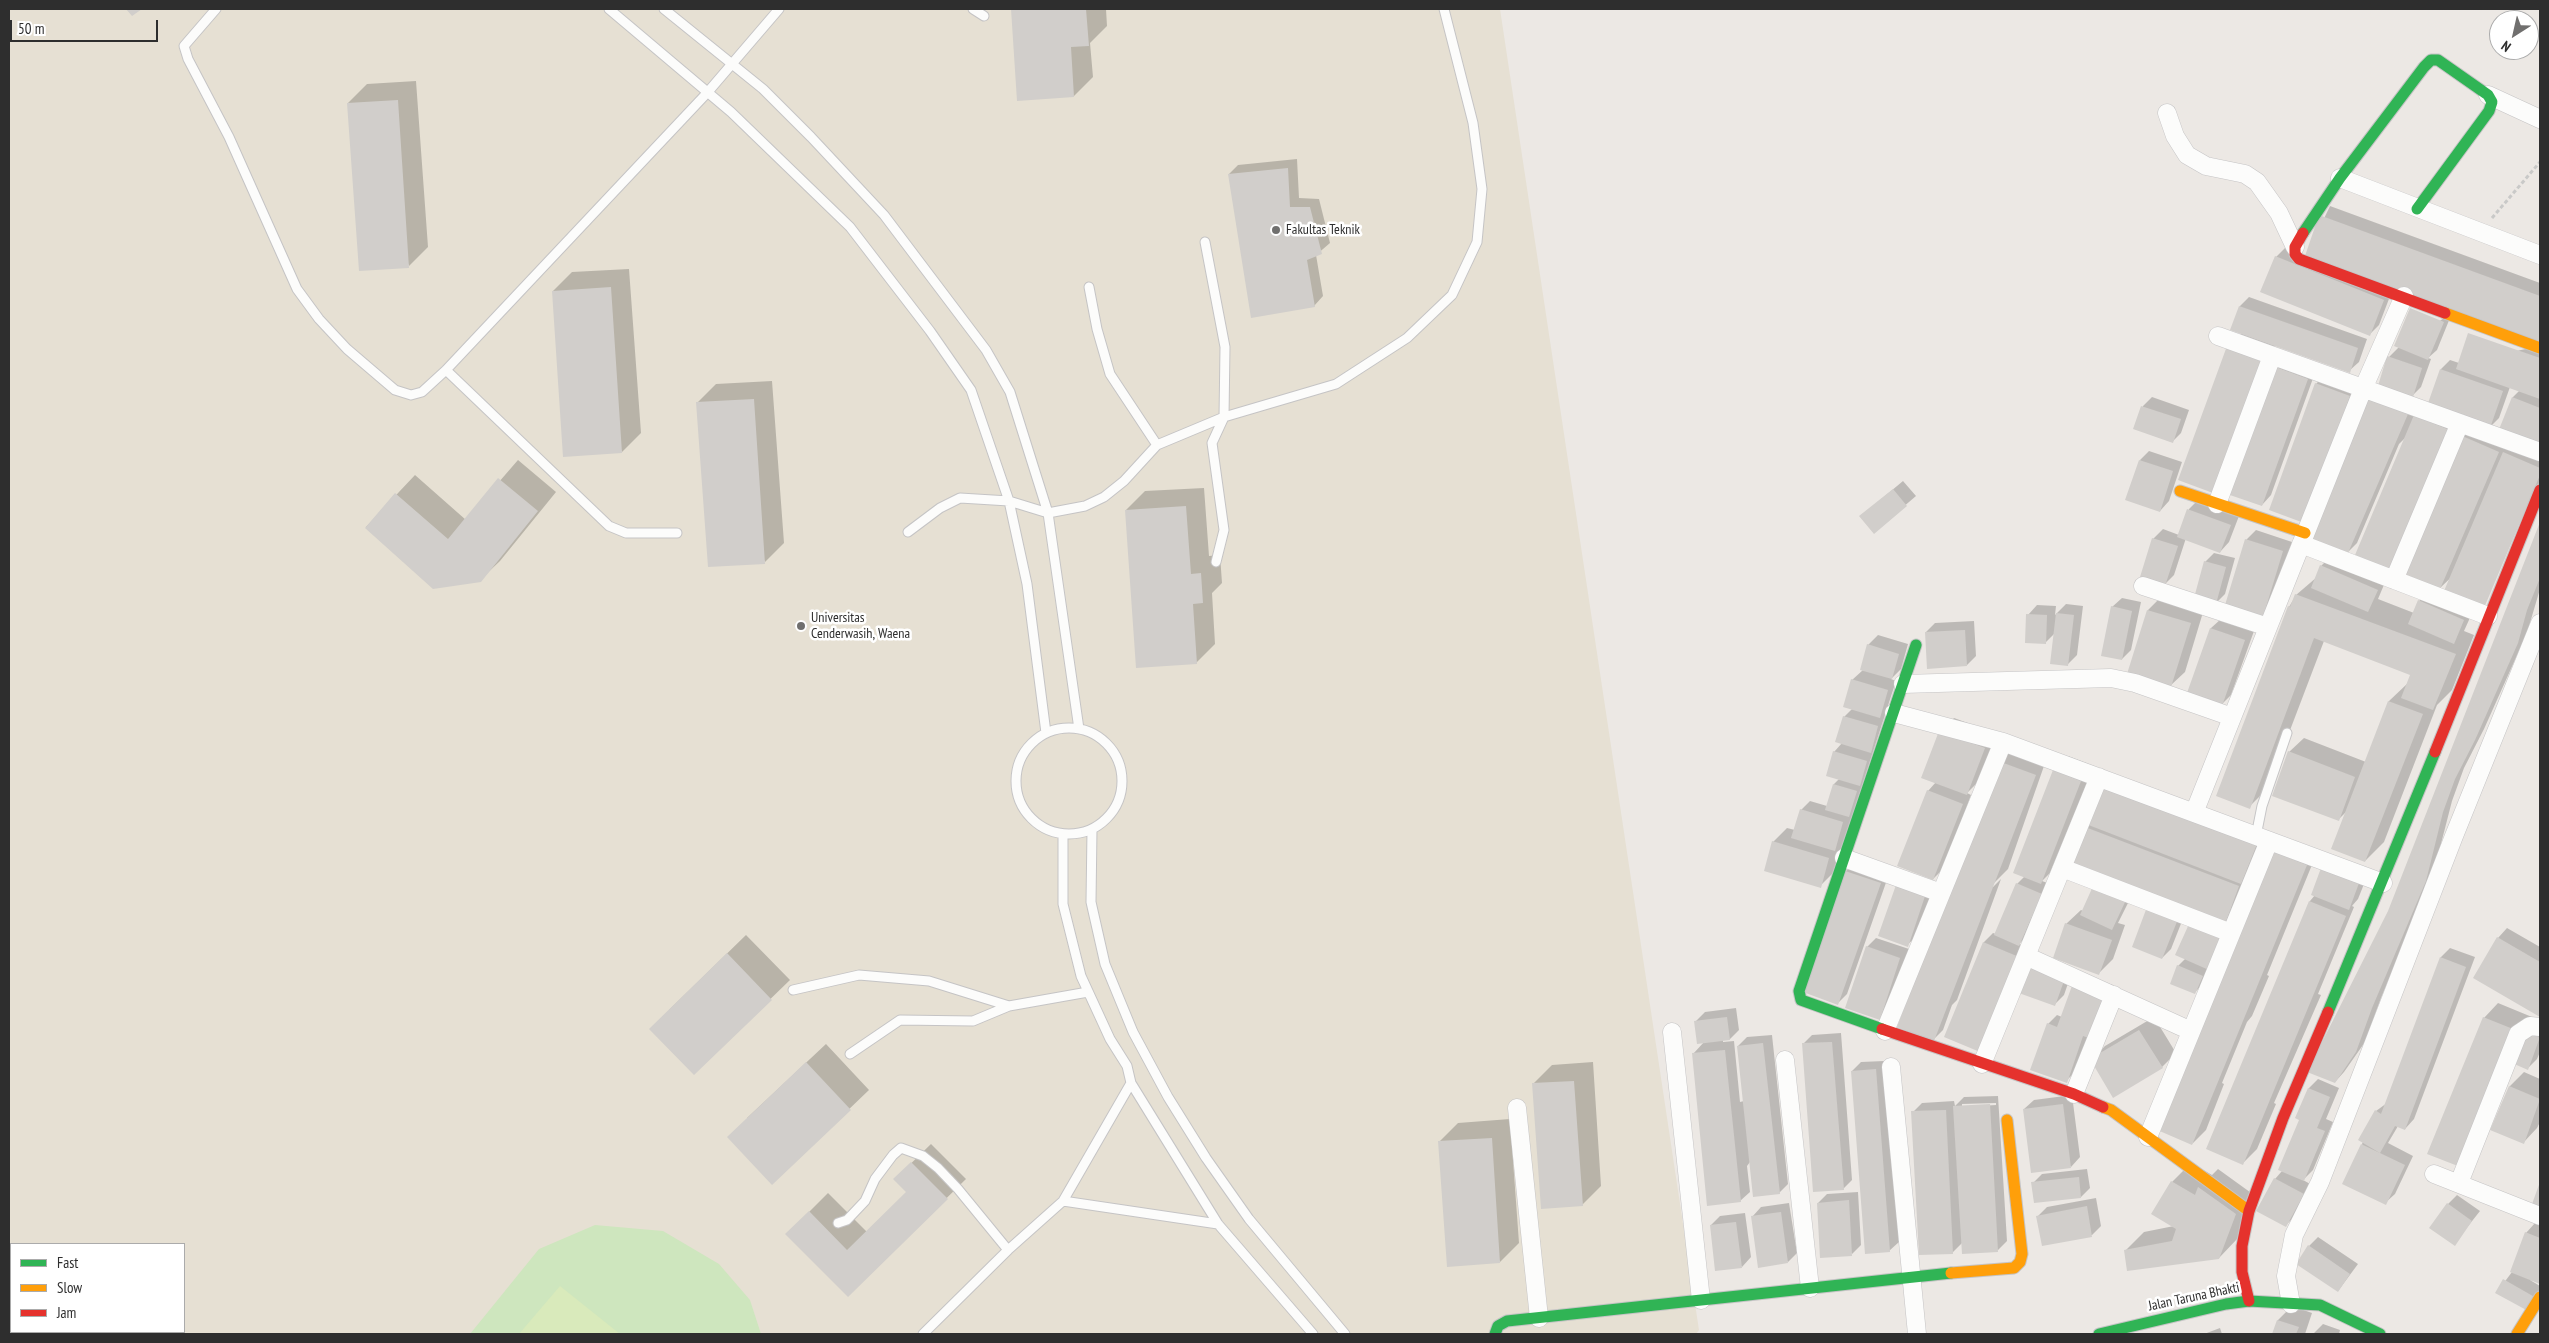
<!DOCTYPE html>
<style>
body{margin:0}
#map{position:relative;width:2549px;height:1343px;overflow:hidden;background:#ece8e4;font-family:"PT Sans Narrow",sans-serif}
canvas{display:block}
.frame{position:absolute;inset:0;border:10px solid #2e2e2e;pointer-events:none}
.legend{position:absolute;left:10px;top:1243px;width:175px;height:90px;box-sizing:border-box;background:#fff;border:1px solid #ababab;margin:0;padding:6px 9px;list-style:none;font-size:15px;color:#2e2e2e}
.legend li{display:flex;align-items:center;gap:10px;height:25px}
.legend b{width:25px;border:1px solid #ababab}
.north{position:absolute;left:2489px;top:10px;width:50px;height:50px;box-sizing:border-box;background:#fff;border:1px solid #ababab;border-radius:50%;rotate:215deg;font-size:14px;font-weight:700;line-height:20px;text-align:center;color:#2e2e2e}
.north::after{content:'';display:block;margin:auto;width:18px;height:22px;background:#706f6e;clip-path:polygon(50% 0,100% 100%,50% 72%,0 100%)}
.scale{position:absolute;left:10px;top:20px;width:148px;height:22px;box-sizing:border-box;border:2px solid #2e2e2e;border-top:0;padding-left:6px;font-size:15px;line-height:18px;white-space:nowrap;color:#2e2e2e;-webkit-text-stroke:4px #fff;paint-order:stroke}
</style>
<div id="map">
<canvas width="2549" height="1343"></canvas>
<div class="frame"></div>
<ul class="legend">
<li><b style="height:6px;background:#30b455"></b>Fast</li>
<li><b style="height:6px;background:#ff9f0a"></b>Slow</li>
<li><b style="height:6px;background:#e5322d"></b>Jam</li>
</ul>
<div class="north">N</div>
<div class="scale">50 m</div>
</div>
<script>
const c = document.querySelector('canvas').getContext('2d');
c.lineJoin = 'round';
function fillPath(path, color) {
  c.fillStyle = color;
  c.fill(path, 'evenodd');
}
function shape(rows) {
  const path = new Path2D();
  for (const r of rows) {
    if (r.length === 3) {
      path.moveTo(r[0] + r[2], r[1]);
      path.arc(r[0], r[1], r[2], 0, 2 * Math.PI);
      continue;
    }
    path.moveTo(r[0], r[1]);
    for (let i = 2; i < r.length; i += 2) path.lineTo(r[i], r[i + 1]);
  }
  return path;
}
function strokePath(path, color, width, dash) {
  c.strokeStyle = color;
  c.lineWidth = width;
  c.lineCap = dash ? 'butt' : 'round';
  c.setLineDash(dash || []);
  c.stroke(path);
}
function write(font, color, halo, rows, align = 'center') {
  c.font = font + ' "PT Sans Narrow",sans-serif';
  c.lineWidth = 5;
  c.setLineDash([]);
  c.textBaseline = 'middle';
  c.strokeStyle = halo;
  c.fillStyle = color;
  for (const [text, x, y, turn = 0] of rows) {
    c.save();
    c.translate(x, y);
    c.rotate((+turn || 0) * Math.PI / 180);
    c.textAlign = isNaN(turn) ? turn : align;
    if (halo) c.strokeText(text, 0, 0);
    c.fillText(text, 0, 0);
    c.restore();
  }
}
fillPath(shape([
 [9,9,1500,9,1699,1330,1696,1334,9,1334],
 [11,1244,184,1244,184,1332,11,1332]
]), '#e6e0d3');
fillPath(shape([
 [595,1225,663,1231,719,1264,750,1300,761,1334,470,1334,539,1249]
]), '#cee6be');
fillPath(shape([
 [560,1286,620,1334,519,1334]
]), '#d9eabb');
fillPath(shape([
 [1012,9,1106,9,1107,26,1090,43,1093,77,1074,96,1018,100],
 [416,81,428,247,409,266,348,103,367,84],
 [1297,159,1299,198,1319,199,1330,243,1316,255,1323,296,1314,306,1229,174,1238,165],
 [2330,206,2540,283,2540,340,2392,291,2379,325,2370,334,2276,257,2285,248,2306,256],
 [629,269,641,433,622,452,553,291,572,272],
 [2249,297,2367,339,2359,362,2349,371,2275,345,2260,387,2228,347,2242,333,2232,329,2240,306],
 [2452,313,2437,350,2428,358,2431,359,2421,387,2412,396,2421,400,2414,417,2430,402,2441,369,2450,360,2459,363,2540,346,2540,493,2440,588,2405,438,2399,444,2357,543,2348,552,2381,386,2389,357,2399,347],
 [2510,387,2520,390,2513,397,2500,432,2489,428,2499,418],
 [2283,358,2316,370,2271,495,2262,505,2274,367],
 [2325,374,2358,386,2313,512,2316,384],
 [772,381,784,543,765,562,697,403,716,384],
 [2152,397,2189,410,2181,433,2172,442,2135,429,2143,406],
 [2149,451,2182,462,2169,501,2160,511,2140,460],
 [518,460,556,492,500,561,480,580,366,527,415,475,466,520],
 [1903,481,1916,496,1874,532,1861,516],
 [1204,488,1209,556,1220,555,1222,583,1212,593,1215,644,1196,663,1126,510,1145,491],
 [2198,500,2239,516,2229,542,2220,552,2186,538,2174,575,2165,584,2153,539,2163,529,2179,535,2189,509],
 [2540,525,2540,589,2527,633,2484,729,2464,768,2452,801,2434,871,2381,998,2365,1042,2344,1072,2335,1082,2390,912],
 [2256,530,2292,542,2272,606,2263,616,2246,540],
 [2214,553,2235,558,2225,594,2216,603,2205,562],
 [2330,557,2386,580,2378,599,2414,613,2419,601,2428,592,2473,611,2464,631,2474,635,2452,690,2437,705,2384,842,2365,861,2346,812,2338,820,2289,752,2304,738,2366,762,2389,701,2408,683,2411,674,2324,641,2268,788,2249,807,2289,607,2296,595,2317,577,2321,566],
 [2162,596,2204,609,2185,672,2170,686,2148,610],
 [2122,598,2141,602,2131,650,2122,659,2112,607],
 [2066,604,2083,606,2077,655,2068,664,2055,633,2046,642,2028,615,2037,605,2056,606,2055,615],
 [2221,619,2254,631,2231,695,2221,705,2188,692,2211,628],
 [1974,621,1976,656,1967,665,1926,632,1935,623],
 [1878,635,1908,644,1901,669,1891,679,1896,681,1834,872,1820,886,1773,842,1787,828,1795,830,1801,810,1810,801,1827,806,1834,784,1840,778,1834,752,1842,743,1844,717,1852,709,1852,680,1863,670,1868,645],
 [1954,718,1998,734,1981,779,1967,793,1971,795,1963,817,1965,818,1947,865,1933,879,1928,791,1936,782,1940,732],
 [2009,753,2044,766,2008,869,1993,884,1993,887,2001,879,1957,1000,1952,1005,1943,1030,1934,1039,1999,762],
 [2068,756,2094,766,2050,873,2042,881,2050,884,2028,935,2019,944,2027,947,1946,1036,1984,942,1993,933,1996,934,2017,884,2025,876,2015,872,2054,770],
 [2090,824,2265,834,2204,983,2195,992,2178,966,2186,958,2190,924,2186,911,2171,949,2162,958,2148,908,2134,891,2118,923,2125,925,2113,959,2099,973,2066,924,2081,910,2083,911,2095,885,2086,828],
 [2280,841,2316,855,2267,975,2269,976,2252,1016,2247,1022,2222,1083,2224,1084,2206,1130,2192,1144],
 [1855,862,1889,874,1847,994,1838,1003,1846,871],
 [2368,874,2358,899,2352,906,2354,907,2318,994,2321,995,2274,1103,2276,1104,2257,1149,2243,1163,2208,1149,2310,901,2315,895],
 [1897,886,1934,886,1917,936,1907,945],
 [2507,928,2540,947,2540,1016,2475,978,2498,938],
 [746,935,790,980,694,1073,669,1010],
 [1876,938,1909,949,1888,1009,1879,1018,1867,947],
 [2450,948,2475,957,2414,1119,2405,1129,2398,1126,2388,1143,2413,1156,2395,1194,2385,1203,2362,1144,2376,1111,2387,1103,2441,957],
 [2027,965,2073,969,2064,995,2054,1005],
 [2083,975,2113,985,2098,1027,2088,1036,2075,1072,2066,1081,2048,1024,2057,1015,2062,1017],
 [2498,1003,2532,1017,2525,1032,2540,1024,2540,1052,2537,1059,2528,1068,2513,1062,2484,1018],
 [1736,1008,1739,1030,1730,1039,1723,1040,1723,1042,1734,1041,1740,1102,1744,1101,1738,1046,1747,1037,1772,1035,1788,1184,1779,1193,1750,1162,1747,1166,1750,1192,1740,1201,1693,1054,1704,1042,1696,1021,1705,1012],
 [2154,1017,2176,1053,2162,1067,2091,1060,2105,1046],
 [1841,1033,1852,1180,1843,1189,1803,1044,1812,1035],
 [826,1044,869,1090,772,1183,747,1118],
 [1884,1061,1899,1242,1889,1251,1852,1071,1861,1062],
 [1593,1062,1601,1186,1582,1205,1533,1084,1552,1065],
 [2524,1072,2540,1079,2540,1122,2537,1128,2523,1143,2492,1129,2510,1086],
 [2318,1079,2339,1088,2326,1119,2333,1122,2313,1170,2303,1180,2312,1185,2295,1216,2286,1225,2275,1179,2282,1171,2300,1119,2297,1117,2309,1088],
 [2072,1095,2080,1157,2071,1167,2024,1109,2034,1100],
 [1998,1096,2007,1241,1998,1250,1962,1243,1952,1253,1913,1112,1922,1103,1954,1101,1955,1106,1964,1097],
 [1996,1103,1996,1105,1962,1107,1962,1104],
 [1510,1119,1519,1243,1500,1262,1439,1142,1458,1123],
 [931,1144,966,1179,848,1295,787,1234,828,1193,867,1232,908,1192,895,1179],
 [2191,1163,2212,1175,2218,1169,2254,1195,2238,1238,2219,1258,2125,1251,2144,1232,2174,1226,2172,1182],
 [2087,1169,2090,1188,2081,1197,2033,1183,2042,1174],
 [1858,1192,1861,1245,1852,1254,1818,1203,1827,1194],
 [2457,1195,2480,1211,2454,1244,2448,1204],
 [2096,1198,2101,1226,2092,1235,2043,1245,2038,1216,2047,1207],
 [1789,1203,1797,1253,1788,1262,1752,1217,1761,1207],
 [1745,1213,1751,1257,1742,1267,1711,1225,1720,1216],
 [2535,1223,2540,1225,2540,1282,2530,1280,2540,1286,2540,1299,2497,1292,2512,1272,2526,1233],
 [2318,1237,2358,1264,2338,1291,2309,1246],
 [2292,1306,2312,1313,2305,1334,2274,1334,2278,1320],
 [2323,1324,2340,1330,2339,1334,2313,1334],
 [2220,1328,2222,1334,2204,1334]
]), '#0003');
fillPath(shape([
 [126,9,142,9,132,16],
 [1011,9,1086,9,1089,46,1071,47,1074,97,1017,101],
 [398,100,409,268,359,271,347,103],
 [1288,168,1290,207,1310,207,1322,254,1307,260,1315,307,1251,318,1228,174],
 [2319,215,2540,296,2540,342,2305,256],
 [2275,256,2384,300,2370,336,2260,292],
 [611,287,622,453,563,457,552,291],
 [2239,306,2358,348,2350,373,2230,330],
 [2410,308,2444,322,2428,360,2394,346],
 [2468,333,2540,358,2540,399,2456,369],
 [2227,346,2262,359,2213,493,2178,480],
 [2387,356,2422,368,2413,397,2378,386],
 [2273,366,2308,379,2262,506,2227,494],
 [2440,369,2503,391,2490,428,2427,406],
 [2315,383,2350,396,2304,523,2269,510],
 [2367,397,2408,414,2348,553,2308,537],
 [2512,397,2540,408,2540,448,2498,432],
 [754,399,765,564,708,567,696,402],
 [2141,406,2181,419,2173,443,2133,429],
 [2414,415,2454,432,2395,572,2355,555],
 [2460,435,2499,452,2440,589,2400,572],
 [2503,452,2540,468,2540,475,2484,608,2444,591],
 [2139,460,2173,471,2160,512,2125,500],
 [498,478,538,511,481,582,433,589,365,528,395,493,448,539],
 [1893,489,1907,506,1874,534,1859,516],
 [1186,506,1191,574,1201,573,1203,603,1193,604,1197,664,1136,668,1125,510],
 [2187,509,2231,525,2220,553,2177,537],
 [2540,522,2540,578,2527,610,2518,643,2475,740,2455,779,2443,812,2426,881,2372,1008,2356,1052,2335,1083,2307,1072,2388,911],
 [2152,538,2178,546,2165,586,2140,577],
 [2245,539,2283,551,2263,617,2225,605],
 [2204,561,2226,567,2216,604,2194,598],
 [2320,565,2378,590,2368,612,2311,588],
 [2295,594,2456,654,2433,710,2401,698,2410,675,2314,638,2250,809,2216,796,2288,606,2290,607],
 [2418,600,2464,620,2454,644,2408,624],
 [2111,606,2132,611,2122,660,2101,656],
 [2147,610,2191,623,2171,687,2127,674],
 [2056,613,2074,615,2068,666,2050,664],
 [2026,614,2047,615,2046,644,2025,643],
 [2210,628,2245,640,2222,706,2187,693],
 [1965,630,1967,666,1927,669,1925,632],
 [1867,644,1899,654,1892,679,1860,670],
 [1851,679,1888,690,1880,718,1843,707],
 [2388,701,2423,714,2365,862,2331,849],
 [1843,716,1878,726,1871,753,1835,742],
 [1939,731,1985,748,1967,795,1921,778],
 [1833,751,1867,761,1860,786,1826,776],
 [2288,751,2355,777,2339,821,2272,796],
 [1998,761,2036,775,1934,1041,1897,1027],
 [2053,770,2081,781,2041,884,2013,873],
 [1833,784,1857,791,1849,817,1825,810],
 [2102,784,2257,844,2241,884,2086,824],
 [1927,790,1963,804,1933,880,1897,866],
 [1800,809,1843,822,1835,851,1791,838],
 [2085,827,2239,886,2224,927,2070,867],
 [1772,841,1829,858,1821,888,1764,871],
 [2270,849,2307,865,2192,1145,2155,1129],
 [2321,868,2359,883,2349,910,2311,895],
 [1845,871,1881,883,1838,1005,1803,992],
 [2016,883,2042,894,2019,946,1994,935],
 [2094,884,2126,900,2112,930,2080,915],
 [1896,885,1925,896,1908,947,1878,936],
 [2309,901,2346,916,2243,1165,2206,1149],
 [2147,907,2178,919,2162,959,2132,947],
 [2065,923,2112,940,2099,975,2053,958],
 [2189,924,2223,938,2209,970,2175,955],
 [2497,937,2540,962,2540,1017,2473,978],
 [1983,942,2019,957,1980,1052,1944,1037],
 [1866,946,1900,958,1880,1020,1845,1008],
 [727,953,772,1000,694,1075,649,1029],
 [2440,957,2466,967,2405,1130,2395,1126,2380,1153,2358,1140,2375,1110,2381,1114],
 [2026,964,2065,978,2055,1006,2016,992],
 [2177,965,2203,976,2195,994,2170,984],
 [2073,983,2104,994,2089,1038,2083,1036,2067,1083,2030,1070,2047,1023,2057,1027],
 [1727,1017,1730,1040,1697,1044,1694,1021],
 [2483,1017,2518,1031,2463,1168,2427,1154],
 [2139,1030,2163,1068,2113,1098,2090,1059],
 [2525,1031,2540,1037,2528,1070,2512,1063],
 [1832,1042,1844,1190,1813,1192,1802,1043],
 [1763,1043,1780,1194,1753,1197,1737,1046],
 [1725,1050,1741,1202,1707,1206,1692,1053],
 [806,1062,851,1110,772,1185,727,1137],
 [1876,1069,1890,1252,1865,1254,1851,1071],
 [1574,1081,1583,1206,1541,1209,1532,1083],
 [2509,1086,2540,1099,2524,1144,2490,1130],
 [2308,1088,2330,1097,2317,1128,2325,1131,2304,1181,2278,1170,2299,1120,2295,1118],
 [1990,1104,1998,1252,1962,1254,1953,1106],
 [2063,1104,2071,1168,2031,1173,2023,1109],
 [1946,1110,1953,1254,1919,1255,1911,1111],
 [1492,1138,1500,1263,1447,1267,1438,1141],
 [2361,1144,2405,1165,2386,1205,2342,1184],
 [911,1162,948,1199,848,1297,785,1234,809,1211,847,1250,906,1192,893,1179],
 [2079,1177,2081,1198,2034,1203,2031,1182],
 [2274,1178,2304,1194,2286,1227,2256,1211],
 [2171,1181,2195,1195,2198,1187,2236,1214,2219,1259,2127,1271,2124,1250,2172,1241,2176,1229,2151,1214],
 [2540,1182,2540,1207,2532,1204],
 [1849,1200,1852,1256,1820,1258,1817,1203],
 [2447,1203,2472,1221,2455,1246,2429,1228],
 [2087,1206,2092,1237,2042,1246,2036,1216],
 [1781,1212,1788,1263,1758,1268,1751,1216],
 [1736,1222,1742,1268,1715,1271,1710,1225],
 [2525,1232,2540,1238,2540,1284,2510,1272],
 [2308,1245,2350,1274,2338,1292,2296,1264],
 [2503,1279,2538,1299,2530,1312,2495,1293],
 [2277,1320,2299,1327,2296,1334,2272,1334]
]), '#d1cecb');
const lane = shape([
 [216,9,184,46,188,59,229,137,297,289,319,319,347,349,395,390,411,395,422,392,446,370,707,93,779,9],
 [609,9,731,112,850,227,930,331,971,390,1009,501,1027,584,1046,733],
 [664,9,763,89,811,137,884,215,986,350,1010,392,1048,513,1079,729],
 [973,9,984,16],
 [1205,242,1225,347,1224,417,1212,443,1224,530,1216,562],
 [1089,287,1097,329,1110,374,1157,445],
 [446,370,609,526,626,533,677,533],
 [908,532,940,508,960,498,1009,501,1048,513,1085,506,1104,497,1124,481,1157,445,1224,417,1336,384,1407,338,1452,295,1477,242,1482,189,1473,123,1444,9],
 [1069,781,53],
 [1092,830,1091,902,1105,964,1133,1032,1168,1097,1206,1158,1249,1219,1345,1334],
 [1063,835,1063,904,1081,976,1110,1039,1127,1066,1131,1083,1218,1224,1313,1334],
 [2256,836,2262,806,2287,733],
 [793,990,859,975,929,981,1009,1006],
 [850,1054,900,1020,973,1021,1009,1006,1088,992],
 [1063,1201,1218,1224],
 [838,1223,847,1220,865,1201,875,1179,893,1155,901,1148,923,1156,938,1168,958,1189,1008,1250],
 [923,1334,1008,1250,1063,1201,1131,1083]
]);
const street = shape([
 [2488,95,2540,119],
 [2167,113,2175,136,2187,155,2206,166,2245,174,2257,182,2279,213,2295,247],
 [2340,178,2540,255],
 [2218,336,2540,452],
 [2217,504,2272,356],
 [2301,544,2488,616],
 [2394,580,2460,423],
 [2143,586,2268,627],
 [1903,684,2111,678,2135,683,2232,717],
 [1894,713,2003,742,2383,883],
 [2194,813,2363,389,2404,296],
 [1844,858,1941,893],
 [2062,868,2231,933],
 [2026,956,2191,1031],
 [1885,1031,2003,742],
 [1672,1032,1701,1300],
 [1785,1060,1810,1288],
 [1982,1064,2099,777],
 [1891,1067,1917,1334],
 [2074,1094,2114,995],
 [1517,1108,1539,1318],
 [2148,1137,2269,841],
 [2434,1174,2540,1216],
 [2459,1183,2518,1034,2530,1026,2540,1027],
 [2291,1304,2286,1276,2294,1235,2320,1182,2454,836,2540,623]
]);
const fast = shape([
 [2303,233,2340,178,2424,67,2431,60,2438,60,2488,95,2492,102,2489,111,2417,209],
 [2328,1012,2435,752],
 [1882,1029,1801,1000,1799,991,1916,645],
 [1495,1334,1498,1326,1507,1321,1951,1273],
 [2099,1334,2226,1304,2249,1301,2320,1305,2380,1334]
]);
const slow = shape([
 [2445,313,2540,348],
 [2180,491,2305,533],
 [2103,1107,2111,1110,2249,1211],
 [1951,1273,2014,1268,2020,1262,2022,1254,2007,1120],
 [2517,1334,2540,1297]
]);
const jam = shape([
 [2303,233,2295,247,2295,254,2299,259,2445,313],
 [2435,752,2540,490],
 [1882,1029,2074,1094,2103,1107],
 [2249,1301,2242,1272,2242,1246,2249,1211,2283,1118,2328,1012]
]);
strokePath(lane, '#c5c4c5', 11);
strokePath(street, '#c5c4c5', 19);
strokePath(fast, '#c5c4c5', 13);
strokePath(slow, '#c5c4c5', 13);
strokePath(jam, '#c5c4c5', 13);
strokePath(shape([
 [2492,218,2540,162]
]), '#c9c9c8', 3, [4, 2.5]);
strokePath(lane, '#fcfcfb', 9);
strokePath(street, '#fcfcfb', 18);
strokePath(fast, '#30b455', 11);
strokePath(slow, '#ff9f0a', 11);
strokePath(jam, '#e5322d', 11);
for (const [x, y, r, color] of [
 [1276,230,5,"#706f6e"],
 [801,626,5,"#706f6e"]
]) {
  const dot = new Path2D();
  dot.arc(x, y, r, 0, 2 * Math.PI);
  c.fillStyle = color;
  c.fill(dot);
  strokePath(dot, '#fff', 2);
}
write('14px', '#2e2e2e', '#fff', [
 ["Fakultas Teknik",1286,230],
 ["Universitas",811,618],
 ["Cenderwasih, Waena",811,634]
], 'left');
write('14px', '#2e2e2e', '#fff', [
 ["Jalan Taruna Bhakti",2194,1297,-12]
]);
</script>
